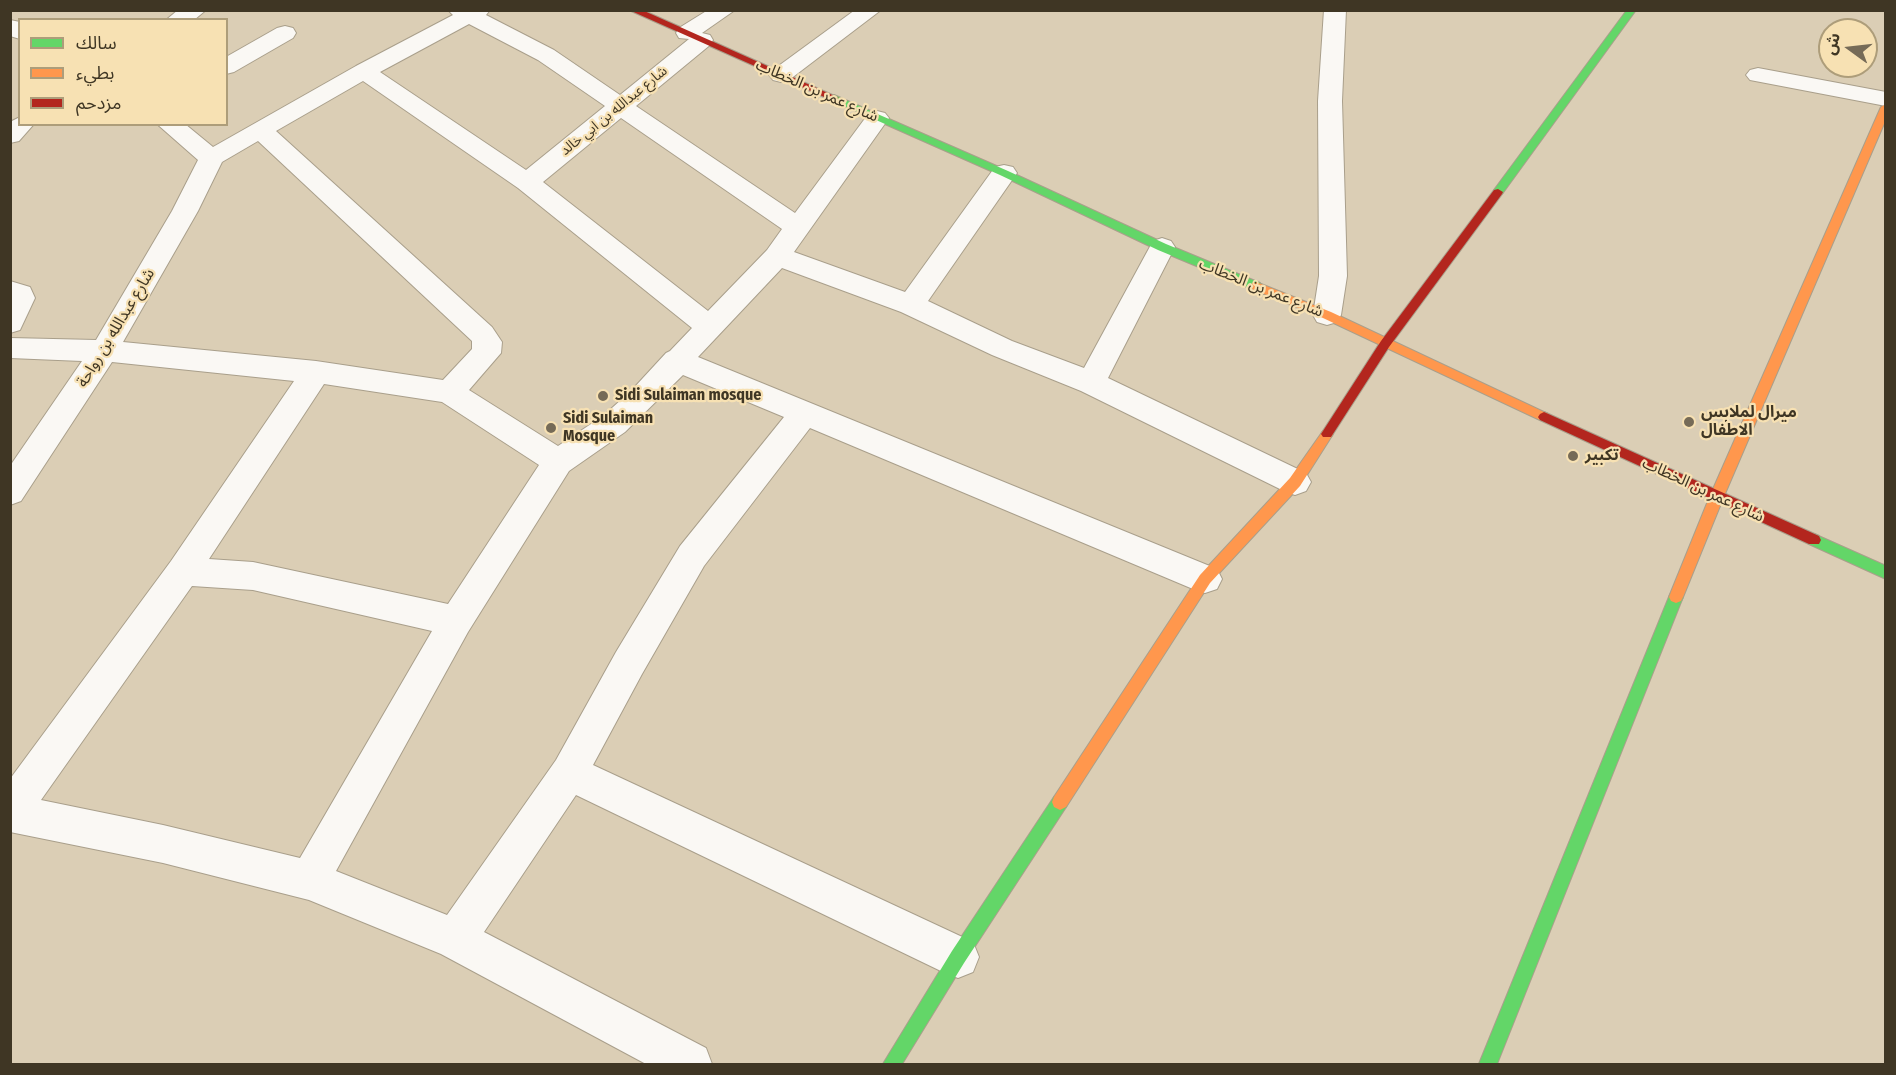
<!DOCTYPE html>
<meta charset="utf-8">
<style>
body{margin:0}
#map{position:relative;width:1896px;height:1075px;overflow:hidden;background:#dbceb5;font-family:"Fira Sans Condensed","Noto Sans Arabic",sans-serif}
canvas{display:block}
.frame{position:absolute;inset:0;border:12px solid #3f3624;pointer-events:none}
.legend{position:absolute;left:18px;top:18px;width:210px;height:108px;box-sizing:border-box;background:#f7e1b3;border:2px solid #ad9d7a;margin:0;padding:8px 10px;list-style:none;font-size:18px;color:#3f3624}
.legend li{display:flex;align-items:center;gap:12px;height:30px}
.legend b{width:30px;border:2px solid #ad9d7a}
.north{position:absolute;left:1818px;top:18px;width:60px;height:60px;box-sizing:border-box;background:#f7e1b3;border:2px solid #ad9d7a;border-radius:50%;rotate:285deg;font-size:16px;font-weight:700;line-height:24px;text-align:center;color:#3f3624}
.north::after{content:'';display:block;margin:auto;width:21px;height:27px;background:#766b57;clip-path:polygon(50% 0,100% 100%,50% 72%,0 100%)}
</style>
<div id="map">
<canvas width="1896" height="1075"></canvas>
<div class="frame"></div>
<ul class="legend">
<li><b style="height:8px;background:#63d668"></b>سالك</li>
<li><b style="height:8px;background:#ff974d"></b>بطيء</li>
<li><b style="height:8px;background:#b3261e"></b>مزدحم</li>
</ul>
<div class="north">ش</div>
</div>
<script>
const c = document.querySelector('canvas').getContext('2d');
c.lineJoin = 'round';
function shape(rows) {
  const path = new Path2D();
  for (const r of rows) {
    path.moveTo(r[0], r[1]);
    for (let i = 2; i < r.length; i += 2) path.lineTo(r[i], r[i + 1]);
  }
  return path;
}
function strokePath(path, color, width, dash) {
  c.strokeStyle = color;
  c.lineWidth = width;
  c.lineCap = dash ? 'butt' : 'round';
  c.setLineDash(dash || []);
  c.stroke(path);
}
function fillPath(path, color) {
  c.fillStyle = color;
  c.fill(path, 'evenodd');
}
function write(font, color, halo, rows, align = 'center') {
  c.font = font + ' "Fira Sans Condensed","Noto Sans Arabic",sans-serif';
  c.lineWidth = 4.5;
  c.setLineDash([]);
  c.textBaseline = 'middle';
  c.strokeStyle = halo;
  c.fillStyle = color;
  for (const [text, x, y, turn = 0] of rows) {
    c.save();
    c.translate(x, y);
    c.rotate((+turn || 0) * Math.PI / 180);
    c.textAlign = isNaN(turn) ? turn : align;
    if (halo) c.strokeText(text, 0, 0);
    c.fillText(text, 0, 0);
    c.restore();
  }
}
const street = shape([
 [178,10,206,10,194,20,166,20,178,10],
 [448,10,490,10,486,15,554,50,620,95,689,39,679,38,676,33,679,28,708,10,735,10,702,33,710,35,713,40,710,45,636,106,795,213,869,113,877,111,885,113,889,118,794,252,905,292,995,167,1004,165,1013,167,1017,173,928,301,1012,341,1084,368,1153,241,1162,238,1171,241,1175,247,1108,378,1306,473,1311,482,1306,491,1295,495,1284,491,1081,391,992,355,901,312,782,268,698,357,1217,569,1222,579,1217,589,1205,593,1193,589,810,428,704,566,642,674,593,765,973,942,979,957,973,972,958,978,943,972,576,795,484,932,706,1048,712,1064,646,1064,441,954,309,900,163,863,10,832,10,779,171,561,294,381,112,362,21,501,10,505,10,466,82,361,10,358,10,338,96,340,172,211,198,160,157,124,185,124,213,147,356,66,453,15,448,10],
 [469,24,538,60,605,106,526,170,380,72,469,24],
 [363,81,518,188,692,328,670,351,666,353,631,391,603,416,558,446,469,390,501,353,502,342,492,327,276,131,363,81],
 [621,118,782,229,767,250,708,311,543,182,621,118],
 [258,141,472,341,472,349,443,380,316,361,123,342,198,211,222,162,258,141],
 [683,375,784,417,680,546,616,652,556,760,447,915,336,871,468,632,569,471,625,432,683,375],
 [324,384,442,402,539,465,448,604,253,562,209,559,324,384],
 [192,586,253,590,432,631,300,858,163,825,41,800,192,586],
 [855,10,881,10,789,80,781,82,773,80,769,75,773,70,855,10],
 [1324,10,1346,10,1342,101,1347,276,1341,315,1337,322,1327,325,1317,322,1313,315,1319,276,1318,101,1324,10],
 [10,20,20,22,20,39,10,36,10,20],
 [285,26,293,28,296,33,293,38,234,72,226,74,226,57,277,28,285,26],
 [1758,68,1886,92,1886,106,1750,80,1746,75,1750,70,1758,68],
 [20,117,20,124,34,124,19,141,10,143,10,122,20,117],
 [10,281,30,287,35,298,20,330,10,333,10,281]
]);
const fast = shape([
 [1627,10,1636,10,1502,194,1494,194,1494,190,1627,10],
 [834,95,1008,171,1166,244,1260,283,1262,286,1260,289,1252,289,1158,250,1000,175,831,100,829,98,834,95],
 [1814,534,1886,566,1886,579,1809,544,1807,540,1809,536,1814,534],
 [1676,591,1681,593,1683,597,1497,1064,1479,1064,1669,597,1671,593,1676,591],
 [1060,794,1066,797,1068,802,1066,807,964,963,902,1064,883,1064,952,951,1054,797,1060,794]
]);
const slow = shape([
 [1886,104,1886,119,1724,496,1683,597,1681,601,1676,603,1671,601,1669,597,1710,496,1881,107,1886,104],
 [1256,282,1331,312,1548,414,1550,417,1548,420,1540,420,1323,318,1252,289,1252,283,1256,282],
 [1327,429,1333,434,1300,486,1210,583,1066,807,1060,810,1054,807,1052,802,1054,797,1200,575,1290,478,1323,431,1327,429]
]);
const jam = shape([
 [629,10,642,10,839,98,831,100,629,10],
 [1498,189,1503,192,1502,194,1389,347,1331,437,1323,437,1321,434,1323,431,1381,341,1494,190,1498,189],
 [1544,412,1819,536,1821,540,1819,544,1809,544,1540,420,1538,417,1540,414,1544,412]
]);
strokePath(street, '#a99f8b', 2);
strokePath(fast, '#a99f8b', 2);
strokePath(slow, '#a99f8b', 2);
strokePath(jam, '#a99f8b', 2);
fillPath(street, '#faf8f4');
fillPath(fast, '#63d668');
fillPath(slow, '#ff974d');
fillPath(jam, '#b3261e');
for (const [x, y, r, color] of [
 [603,396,6,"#766b57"],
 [1689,422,6,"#766b57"],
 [551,428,6,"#766b57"],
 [1573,456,6,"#766b57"]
]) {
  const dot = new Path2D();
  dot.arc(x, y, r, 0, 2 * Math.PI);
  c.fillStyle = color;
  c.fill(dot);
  strokePath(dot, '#f7e1b3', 2);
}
write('14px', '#3f3624', '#f7e1b3', [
 ["شارع عبدالله بن ابي خالد",614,111,-39]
]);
write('16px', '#3f3624', '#f7e1b3', [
 ["شارع عمر بن الخطاب",817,91,24],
 ["شارع عمر بن الخطاب",1261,288,22],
 ["شارع عبدالله بن رواحة",116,328,-59],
 ["شارع عمر بن الخطاب",1703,490,25]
]);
write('bold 16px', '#3f3624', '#f7e1b3', [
 ["Sidi Sulaiman mosque",615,396],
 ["ميرال لملابس",1701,413],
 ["الاطفال",1701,431],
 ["Sidi Sulaiman",563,419],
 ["Mosque",563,437],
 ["تكبير",1585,456]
], 'left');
</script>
